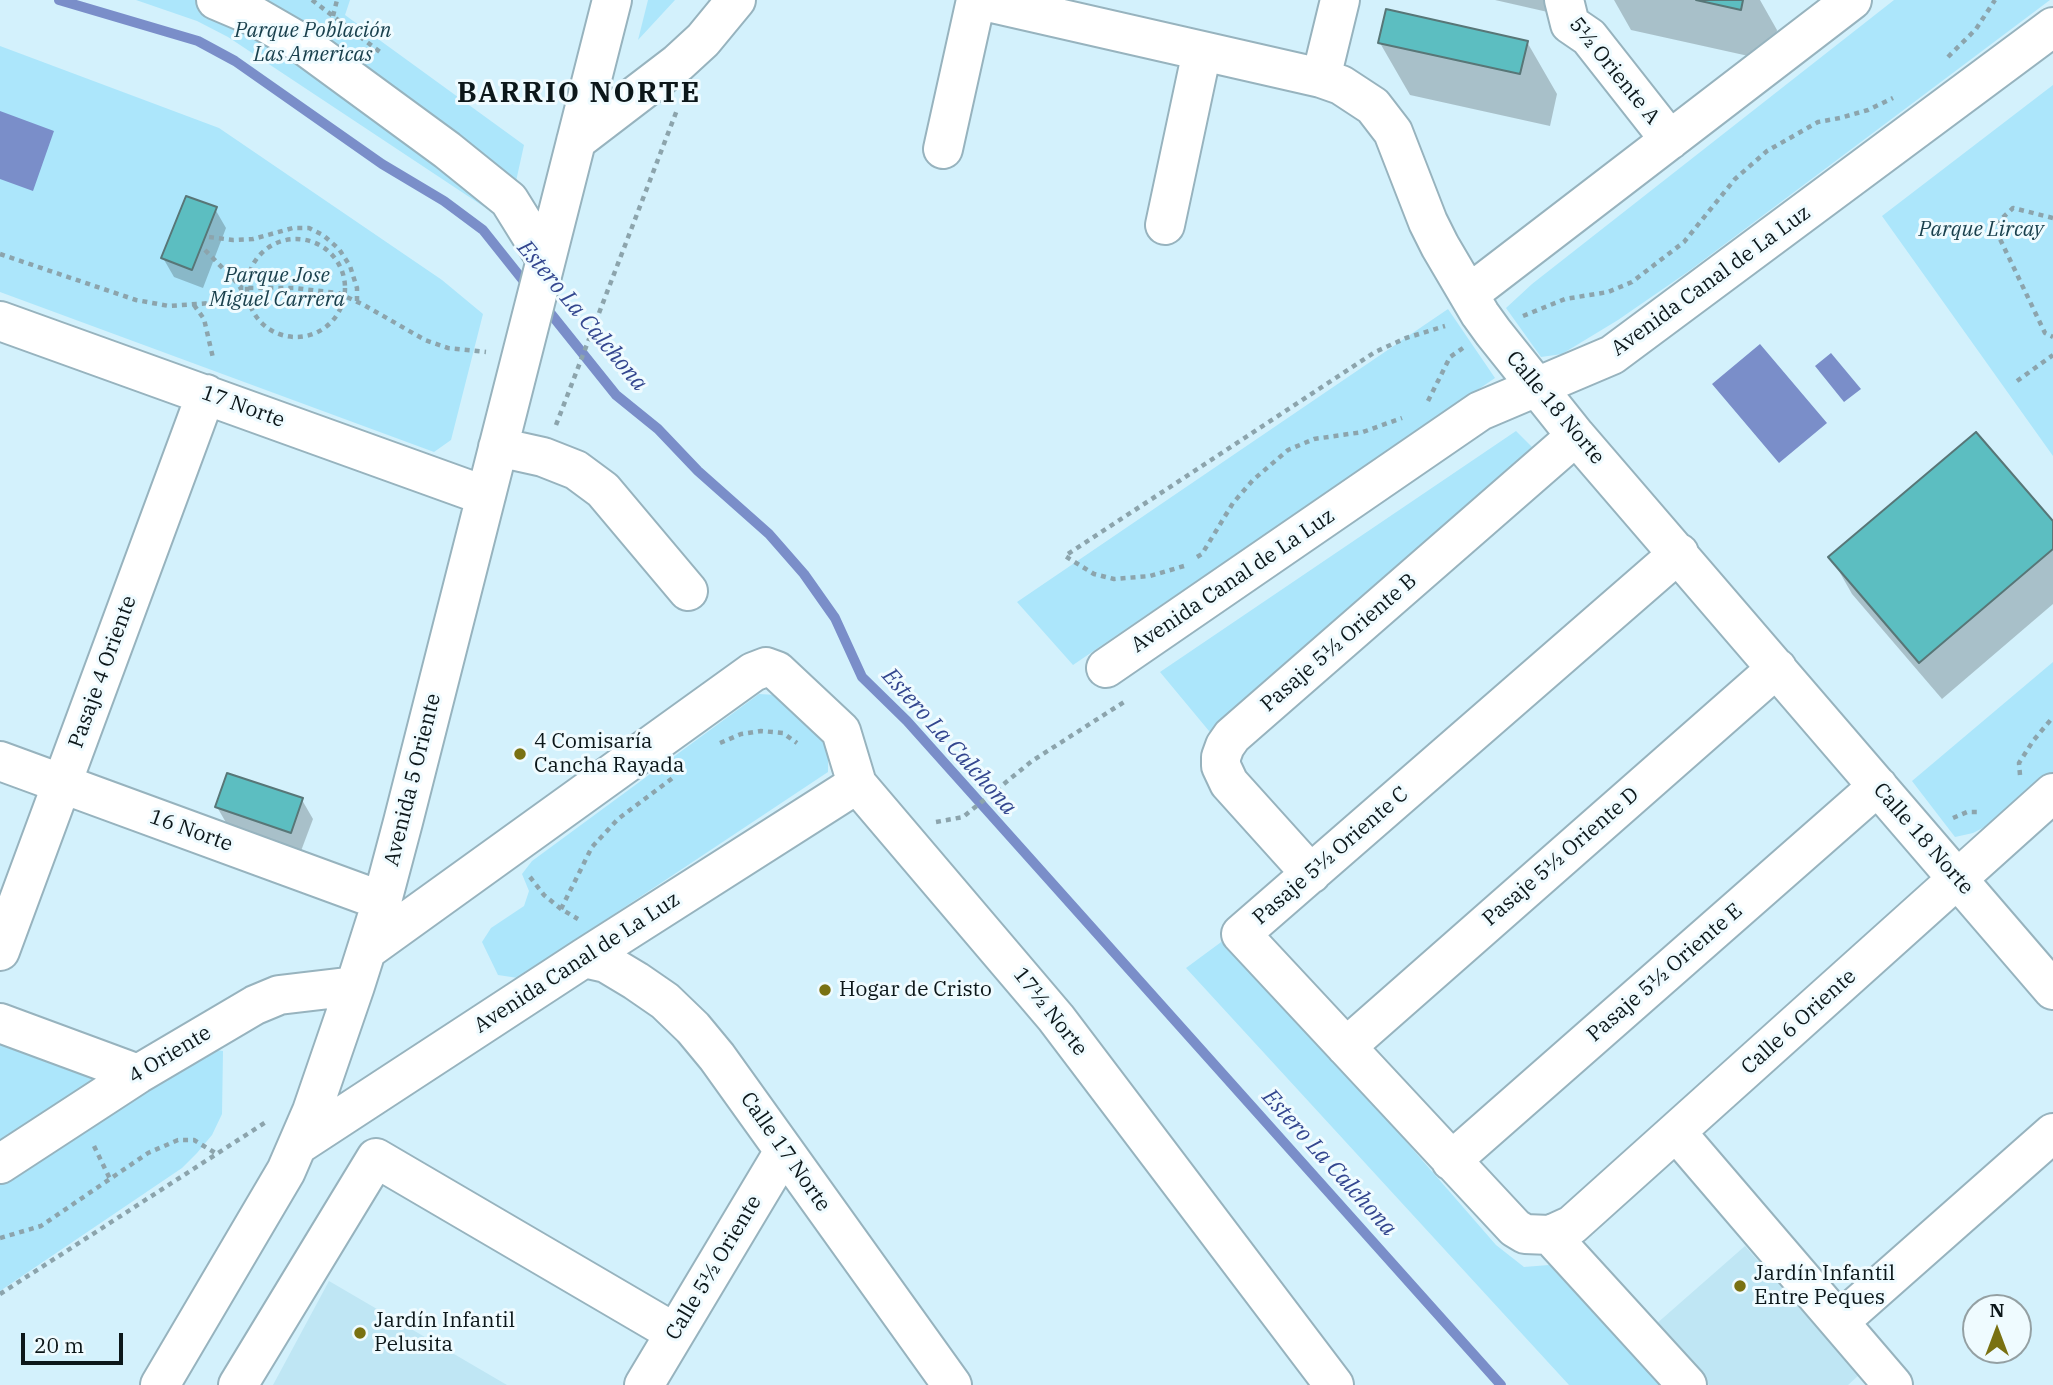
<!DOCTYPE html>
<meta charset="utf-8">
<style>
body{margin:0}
#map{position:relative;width:2053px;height:1385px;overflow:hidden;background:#d3f1fc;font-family:"IBM Plex Serif",serif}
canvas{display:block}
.north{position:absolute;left:1962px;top:1294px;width:70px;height:70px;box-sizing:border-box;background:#effbff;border:2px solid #94a0a3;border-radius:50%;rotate:0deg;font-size:19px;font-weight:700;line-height:28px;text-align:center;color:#0c171a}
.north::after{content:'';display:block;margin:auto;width:24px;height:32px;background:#797112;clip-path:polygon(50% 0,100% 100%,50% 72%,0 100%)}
.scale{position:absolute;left:21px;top:1333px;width:102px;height:32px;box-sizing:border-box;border:4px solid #0c171a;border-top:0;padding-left:9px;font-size:21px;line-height:24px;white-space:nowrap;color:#0c171a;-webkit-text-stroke:5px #effbff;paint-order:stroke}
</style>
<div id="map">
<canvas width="2053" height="1385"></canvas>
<div class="north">N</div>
<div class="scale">20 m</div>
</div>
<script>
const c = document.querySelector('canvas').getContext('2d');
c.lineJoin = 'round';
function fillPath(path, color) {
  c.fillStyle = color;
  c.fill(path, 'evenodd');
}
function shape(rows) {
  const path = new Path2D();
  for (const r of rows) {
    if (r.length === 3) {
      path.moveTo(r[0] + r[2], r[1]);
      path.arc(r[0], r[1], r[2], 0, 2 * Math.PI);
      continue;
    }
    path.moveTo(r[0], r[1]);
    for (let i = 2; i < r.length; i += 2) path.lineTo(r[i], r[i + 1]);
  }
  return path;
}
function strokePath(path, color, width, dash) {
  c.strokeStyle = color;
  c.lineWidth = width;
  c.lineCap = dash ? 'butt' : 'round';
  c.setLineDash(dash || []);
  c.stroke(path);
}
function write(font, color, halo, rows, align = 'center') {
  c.font = font + ' "IBM Plex Serif",serif';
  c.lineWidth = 6;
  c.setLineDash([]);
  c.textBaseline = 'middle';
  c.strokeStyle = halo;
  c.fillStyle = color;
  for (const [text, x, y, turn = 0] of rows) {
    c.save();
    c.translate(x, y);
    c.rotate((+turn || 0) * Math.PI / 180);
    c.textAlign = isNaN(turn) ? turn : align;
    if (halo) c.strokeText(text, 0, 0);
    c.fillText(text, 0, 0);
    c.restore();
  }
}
fillPath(shape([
 [1745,1246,1859,1375,1848,1385,1709,1385,1655,1325],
 [329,1281,507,1385,273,1385]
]), '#bfe6f4');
fillPath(shape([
 [136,0,350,0,345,15,524,145,507,222,228,37,197,21],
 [648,0,675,0,638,40],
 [1894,0,2050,0,1689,271,1618,320,1562,354,1541,357,1506,308,1532,284],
 [0,46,219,128,442,280,483,314,451,440,434,452,0,292],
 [2053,85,2053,456,1882,216],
 [1448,309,1495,378,1073,665,1017,602],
 [1516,431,1539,454,1214,737,1160,672],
 [2053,662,2053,774,2004,817,1973,833,1955,837,1912,781],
 [759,694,777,695,828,747,828,772,518,978,498,975,482,942,491,928,524,906,529,891,522,874,532,861],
 [1228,937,1496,1245,1524,1267,1549,1265,1660,1385,1569,1385,1186,968],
 [0,1034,107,1079,0,1148],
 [209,1049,223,1051,222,1114,212,1135,197,1153,182,1168,0,1291,0,1183]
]), '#ace6fb');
fillPath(shape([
 [0,111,54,131,33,191,0,179],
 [1760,344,1827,423,1779,463,1712,384],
 [1831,353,1861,389,1844,402,1815,366]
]), '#7a8ec9');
fillPath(shape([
 [1495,0,1578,0,1574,18],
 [1614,0,1760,0,1777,30,1771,61,1631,30],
 [1527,42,1557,94,1550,126,1410,95,1380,43],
 [215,209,226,228,203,288,174,277,163,258],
 [2053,524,2053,604,1942,699,1852,594,1831,557],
 [302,800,313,819,301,851,228,826,217,807]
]), '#0003');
strokePath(shape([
 [59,0,198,41,235,61,382,164,444,201,483,230,530,289],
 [543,304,616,395,658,429,698,471,769,534,804,574,835,618,862,677,907,721,1501,1385]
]), '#7a8ec9', 10);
const building = shape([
 [1696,0,1743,0,1741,10,1696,0],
 [1386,9,1528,41,1520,74,1378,43,1386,9],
 [186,196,217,207,192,270,161,258,186,196],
 [1976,432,2053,521,2053,549,1919,663,1828,557,1976,432],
 [227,773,303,798,291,833,215,807,227,773]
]);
fillPath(building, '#5cbec1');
strokePath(building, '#587677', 2);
const minor = shape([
 [216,0,256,17,301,43,447,150,509,200,545,258],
 [979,0,1321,78,1341,85,1373,106,1393,132,1428,222,1440,246,1480,314,1493,332,1576,436,2053,990],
 [1564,0,1570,24,1589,37,1670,140],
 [1321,78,1340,0],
 [576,141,678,63,703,40,736,0],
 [943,149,976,0],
 [1165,225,1202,51],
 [1469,294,1852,0],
 [0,321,486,496],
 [498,447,543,457,576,470,603,490,688,591],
 [1679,553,1241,934,1515,1228,1525,1234,1550,1235,1572,1225,2053,793],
 [1106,668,1480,411,1612,355,2053,27],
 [0,761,382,901],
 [1311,874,1229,783,1221,766,1221,757,1225,746,1232,736,1576,436],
 [367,950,753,672,766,667,777,671,841,731,857,784,1056,1018,1334,1385],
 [0,951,206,394],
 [584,958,606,963,636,981,665,1001,693,1028,717,1057,952,1385],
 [0,1023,138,1074],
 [1346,1047,1777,668],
 [1676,1132,1893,1385],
 [298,1145,584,958,857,784],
 [1451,1161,1878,786],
 [0,1164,138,1074,255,1005,279,995,355,986],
 [1550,1235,1687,1385],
 [1839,1322,2053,1133],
 [160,1385,286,1171,312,1111,355,986,382,901,403,822,612,0],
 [238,1385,376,1158,675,1333],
 [644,1385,784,1151]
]);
strokePath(minor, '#97b3be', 42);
strokePath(shape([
 [312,0,380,52],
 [333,16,337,0],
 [1948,57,1976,29,1995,0],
 [2053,218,2013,208,1997,223,2000,239,2045,333,2053,337],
 [209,237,233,240,253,239,293,228,309,228,323,235,339,249,350,266,357,288,357,302],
 [296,288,49],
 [205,250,242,288],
 [0,254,136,300,169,306,211,303,242,288,294,288,338,293,364,305,425,340,448,348,486,352],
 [194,305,204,319,213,358],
 [1523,316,1565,299,1608,292,1632,282,1684,242,1735,179,1767,151,1818,122,1840,118,1868,110,1893,98],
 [2017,381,2053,355],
 [1428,401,1450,357,1463,348],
 [556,425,677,110],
 [1197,557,1202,554,1233,503,1253,480,1288,450,1314,439,1363,432,1402,418],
 [1184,566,1150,576,1114,579,1094,574,1065,556,1375,352,1406,338,1445,326],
 [720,743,741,734,761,731,783,733,797,743],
 [2020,775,2019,763,2033,741,2053,717],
 [1953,818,1967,812,1977,812],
 [936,822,963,817,1032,761,1124,702],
 [530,877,544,895,561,909,578,919],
 [561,909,592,847,618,819,674,777],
 [94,1146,110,1179],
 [0,1238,41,1226,148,1153,178,1140,194,1140,217,1154],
 [0,1294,266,1122]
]), '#8ca4ac', 4.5, [5, 5]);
strokePath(minor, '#fff', 38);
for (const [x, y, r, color] of [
 [520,754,7,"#797112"],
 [825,990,7,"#797112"],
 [1740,1286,7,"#797112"],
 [360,1333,7,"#797112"]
]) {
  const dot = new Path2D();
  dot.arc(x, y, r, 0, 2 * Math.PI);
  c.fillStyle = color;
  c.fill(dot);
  strokePath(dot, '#effbff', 2.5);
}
write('italic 21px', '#183f4c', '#effbff', [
 ["Parque Población",313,31],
 ["Las Americas",313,55],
 ["Parque Lircay",1981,230],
 ["Parque Jose",277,276],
 ["Miguel Carrera",277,300]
]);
write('21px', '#0c171a', '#effbff', [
 ["5½ Oriente A",1614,71,51],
 ["Avenida Canal de La Luz",1711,281,-36],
 ["17 Norte",243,407,20],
 ["Calle 18 Norte",1555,408,50],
 ["Avenida Canal de La Luz",1233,581,-34],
 ["Pasaje 5½ Oriente B",1339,643,-41],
 ["Pasaje 4 Oriente",103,672,-70],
 ["Avenida 5 Oriente",413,780,-76],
 ["16 Norte",191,831,20],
 ["Calle 18 Norte",1923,839,49],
 ["Pasaje 5½ Oriente C",1331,856,-41],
 ["Pasaje 5½ Oriente D",1561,857,-41],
 ["Avenida Canal de La Luz",577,963,-33],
 ["Pasaje 5½ Oriente E",1665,973,-41],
 ["17½ Norte",1050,1012,52],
 ["Calle 6 Oriente",1799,1022,-42],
 ["4 Oriente",170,1055,-31],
 ["Calle 17 Norte",785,1152,55],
 ["Calle 5½ Oriente",714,1268,-59]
]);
write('21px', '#0c171a', '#effbff', [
 ["4 Comisaría",534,742],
 ["Cancha Rayada",534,766],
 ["Hogar de Cristo",839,990],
 ["Jardín Infantil",1754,1274],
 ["Entre Peques",1754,1298],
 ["Jardín Infantil",374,1321],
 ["Pelusita",374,1345]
], 'left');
write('italic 23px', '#33468f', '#effbff', [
 ["Estero La Calchona",582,316,50],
 ["Estero La Calchona",949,742,48],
 ["Estero La Calchona",1329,1163,48]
]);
c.letterSpacing = '2px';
write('bold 28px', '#0c171a', '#effbff', [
 ["BARRIO NORTE",579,94]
]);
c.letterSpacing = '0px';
</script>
